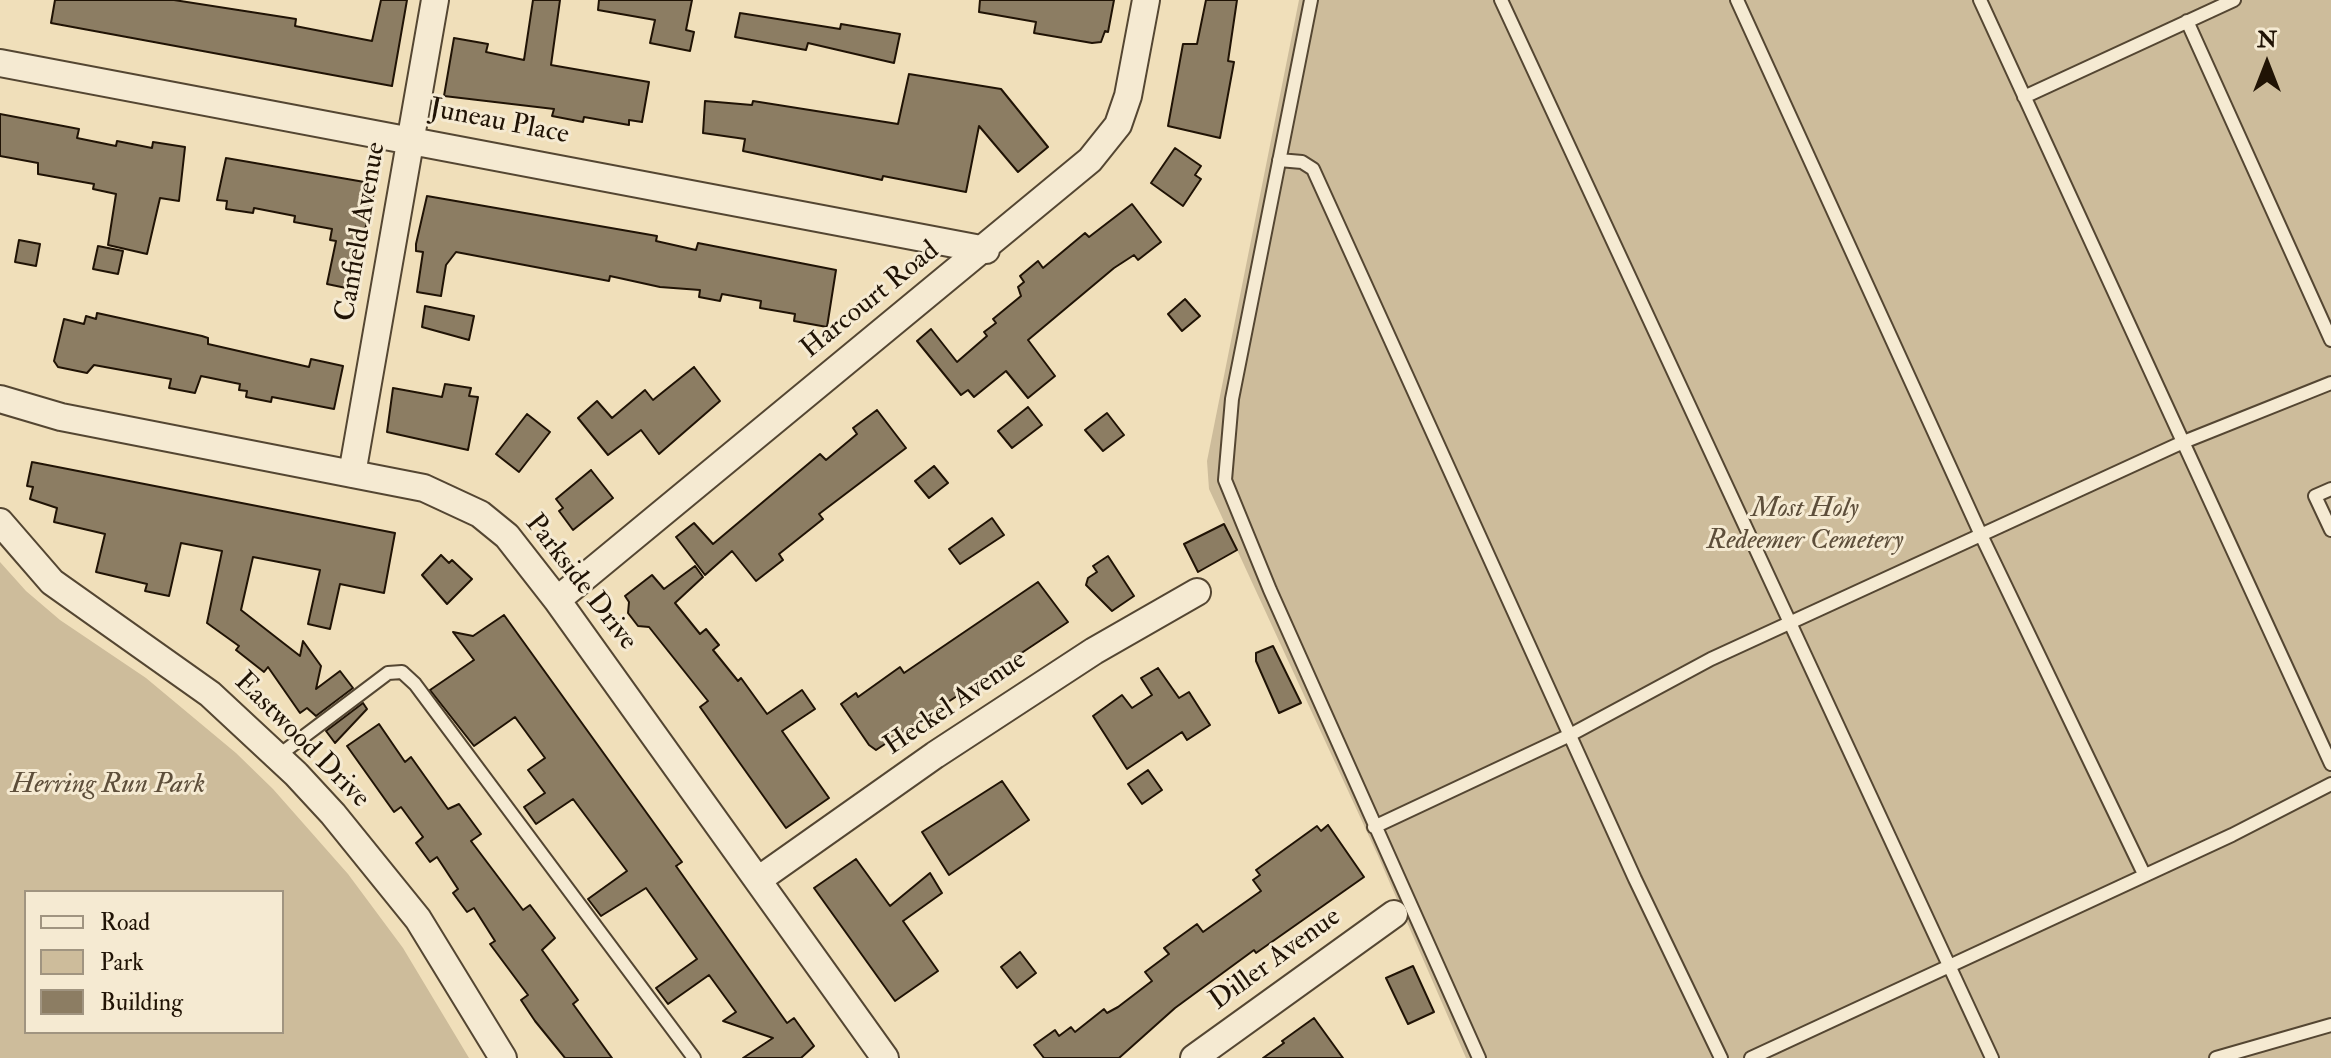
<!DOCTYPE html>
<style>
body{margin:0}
#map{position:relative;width:2331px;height:1058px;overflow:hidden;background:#f0dfba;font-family:"IM FELL Double Pica",serif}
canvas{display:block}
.legend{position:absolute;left:24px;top:890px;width:260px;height:144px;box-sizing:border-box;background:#f5ead2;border:2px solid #a09480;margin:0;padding:10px 14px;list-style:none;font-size:24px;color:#201305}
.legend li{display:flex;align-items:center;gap:16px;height:40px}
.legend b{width:40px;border:2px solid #a09480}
.north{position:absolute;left:2227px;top:24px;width:80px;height:80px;-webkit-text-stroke:6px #f5ead2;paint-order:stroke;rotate:0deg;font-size:22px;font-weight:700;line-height:32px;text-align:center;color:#201305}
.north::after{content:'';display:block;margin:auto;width:28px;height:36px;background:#201305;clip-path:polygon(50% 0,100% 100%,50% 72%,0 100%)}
</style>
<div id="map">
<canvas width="2331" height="1058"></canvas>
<ul class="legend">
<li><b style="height:10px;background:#f5ead2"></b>Road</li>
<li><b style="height:22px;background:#cdbc9b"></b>Park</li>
<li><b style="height:22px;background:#8c7d63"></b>Building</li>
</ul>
<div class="north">N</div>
</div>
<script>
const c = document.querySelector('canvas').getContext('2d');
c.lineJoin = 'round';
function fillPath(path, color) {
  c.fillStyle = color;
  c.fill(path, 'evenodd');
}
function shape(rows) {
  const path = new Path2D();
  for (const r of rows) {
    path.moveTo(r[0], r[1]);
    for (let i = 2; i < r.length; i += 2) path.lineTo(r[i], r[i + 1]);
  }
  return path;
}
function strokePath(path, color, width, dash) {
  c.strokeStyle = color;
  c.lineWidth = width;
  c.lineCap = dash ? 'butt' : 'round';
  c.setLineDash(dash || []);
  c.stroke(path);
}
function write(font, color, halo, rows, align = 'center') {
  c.font = font + ' "IM FELL Double Pica",serif';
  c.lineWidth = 6;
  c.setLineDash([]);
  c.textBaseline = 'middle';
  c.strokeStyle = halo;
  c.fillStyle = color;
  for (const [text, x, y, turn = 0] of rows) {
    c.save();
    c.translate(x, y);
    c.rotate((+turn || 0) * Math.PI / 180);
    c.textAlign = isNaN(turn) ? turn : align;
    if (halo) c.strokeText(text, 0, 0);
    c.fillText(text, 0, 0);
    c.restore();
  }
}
fillPath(shape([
 [1299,0,2331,0,2331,1058,1466,1058,1379,858,1209,489,1207,461],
 [0,562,26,591,60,620,146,678,236,753,273,789,348,874,403,948,469,1058,0,1058],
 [282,892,282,1032,26,1032,26,892]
]), '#cdbc9b');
const building = shape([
 [55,0,174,0,296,19,295,26,372,41,381,0,407,0,392,86,51,23,55,0],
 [533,0,560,0,551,65,649,82,642,122,629,120,629,125,584,117,583,122,552,116,554,109,444,96,454,38,488,44,486,52,524,60,533,0],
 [599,0,692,0,686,30,694,32,690,51,650,43,655,20,598,10,599,0],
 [980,0,1114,0,1108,32,1105,31,1101,42,1092,43,1034,33,1036,22,979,12,980,0],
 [1206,0,1237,0,1228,61,1234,62,1220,138,1168,126,1183,44,1197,44,1206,0],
 [740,13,840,29,841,24,900,34,894,63,808,43,806,50,735,37,740,13],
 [909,74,1001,89,1048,147,1018,172,979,126,966,192,883,176,882,180,743,151,745,139,703,133,705,101,752,105,753,101,898,124,909,74],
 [0,114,79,129,77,138,116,146,117,141,152,148,153,142,185,147,179,201,160,198,147,254,108,245,116,194,93,189,94,184,38,174,38,163,0,156,0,114],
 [1175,148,1201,166,1195,175,1201,179,1183,206,1151,183,1175,148],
 [226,158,376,184,351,289,327,284,336,241,330,240,332,229,294,222,295,216,254,208,253,213,226,209,227,201,217,200,226,158],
 [427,196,657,236,656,241,696,250,698,243,836,270,827,327,794,321,795,314,760,308,761,301,722,294,720,301,699,297,700,290,660,287,610,276,609,281,456,252,446,265,441,296,417,292,423,252,416,251,416,244,427,196],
 [1132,204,1161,242,1138,260,1134,255,1114,268,1028,340,1055,376,1028,398,1006,371,974,397,968,390,961,395,917,341,931,329,957,362,987,336,984,332,996,323,993,319,1021,296,1018,287,1024,282,1020,276,1038,261,1043,268,1085,233,1089,237,1132,204],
 [19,240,40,244,36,266,15,262,19,240],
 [98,246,123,251,118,274,93,269,98,246],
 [1185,299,1200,316,1182,331,1168,314,1185,299],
 [425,306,474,316,469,340,422,327,425,306],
 [97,313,202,336,208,338,208,344,309,367,311,359,343,366,334,409,272,397,271,402,246,397,247,391,239,390,240,384,201,376,195,393,169,388,171,379,94,365,87,373,58,367,54,361,64,319,84,324,86,316,96,319,97,313],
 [694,367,720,401,659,454,641,430,608,455,578,418,597,401,612,418,645,390,653,400,694,367],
 [445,384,471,388,469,396,478,397,468,450,387,432,393,388,442,397,445,384],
 [1028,407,1042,425,1012,448,998,431,1028,407],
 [877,410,906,448,819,514,823,519,779,554,783,560,756,581,732,551,705,575,676,537,694,523,713,544,820,454,826,460,857,434,853,428,877,410],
 [1107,413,1124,435,1103,451,1085,430,1107,413],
 [527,414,550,432,519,472,496,454,527,414],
 [32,462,395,533,384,593,340,584,330,629,308,624,320,570,253,557,241,610,300,656,303,641,321,666,316,689,340,671,353,688,316,716,307,708,300,713,268,667,264,672,236,650,239,646,207,623,222,551,181,543,169,596,145,591,147,584,96,572,105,534,54,522,57,508,30,499,33,487,27,486,32,462],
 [934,466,948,483,929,498,915,481,934,466],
 [591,470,613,498,573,530,559,511,563,508,556,499,591,470],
 [992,518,1004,535,960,564,949,549,992,518],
 [1224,524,1237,550,1198,572,1184,544,1224,524],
 [441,555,449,563,452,560,472,579,447,604,422,575,441,555],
 [1108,556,1134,596,1112,611,1086,585,1088,578,1097,572,1093,566,1108,556],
 [695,566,703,577,675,603,700,634,706,629,719,645,713,650,738,681,741,678,767,714,802,690,815,709,782,731,829,798,786,828,700,707,708,701,649,627,638,626,628,613,629,602,625,596,652,575,664,589,695,566],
 [1038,582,1068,622,876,750,869,745,841,704,856,693,858,697,900,667,904,673,1038,582],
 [504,615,682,862,676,866,787,1023,794,1018,814,1046,801,1058,743,1058,773,1038,723,1021,736,1012,709,975,668,1004,656,988,697,959,646,888,601,916,588,899,627,871,573,799,536,824,524,807,545,793,528,770,545,758,515,717,474,746,430,690,474,660,453,632,473,636,504,615],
 [1273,646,1301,703,1279,713,1256,661,1256,653,1273,646],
 [1158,668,1179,698,1189,692,1210,725,1187,740,1182,732,1127,769,1093,716,1122,695,1132,708,1152,695,1141,678,1158,668],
 [363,703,367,709,335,743,326,731,363,703],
 [379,724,405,762,411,757,448,809,459,804,481,834,471,841,523,910,530,905,555,938,542,950,578,1000,573,1004,612,1058,565,1058,535,1021,521,1000,528,995,490,944,495,941,474,908,467,912,453,893,458,889,437,857,430,862,416,843,423,837,401,807,394,812,347,746,379,724],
 [1148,770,1162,790,1142,804,1128,784,1148,770],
 [1002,781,1029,820,949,875,922,832,1002,781],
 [1328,825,1364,877,1256,953,1254,950,1175,1008,1119,1058,1044,1058,1034,1045,1055,1030,1059,1036,1071,1027,1075,1032,1104,1009,1107,1013,1118,1007,1152,981,1145,972,1169,954,1164,948,1197,924,1203,932,1261,891,1253,880,1260,875,1256,870,1317,826,1321,831,1328,825],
 [856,859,890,906,930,873,942,893,903,921,938,971,895,1001,814,888,856,859],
 [1020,952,1036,973,1017,988,1001,967,1020,952],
 [1413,966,1434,1012,1408,1024,1386,978,1413,966],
 [1314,1018,1343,1058,1263,1058,1284,1043,1282,1041,1314,1018]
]);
fillPath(building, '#8c7d63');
strokePath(building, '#201305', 2);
const lane = shape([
 [1311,0,1232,399,1225,480,1270,590,1479,1058],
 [1501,0,1992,1058],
 [1737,0,1981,535,2144,874],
 [1980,0,2331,764],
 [2187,21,2331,340],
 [2024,97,2234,0],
 [1279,160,1302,162,1313,169,1635,879,1721,1058],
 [2331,489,2315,496,2331,530],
 [278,756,388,673,402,672,415,684,694,1058],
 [1374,827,1570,735,1711,659,2181,443,2331,383],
 [1751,1058,2232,835,2331,784],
 [2216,1058,2331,1025]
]);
const street = shape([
 [0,63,986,250],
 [0,399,61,417,424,488,480,514,507,536,557,600,885,1058],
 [352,474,435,0],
 [0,522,52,582,210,694,296,774,333,814,418,919,503,1058],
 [557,600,1090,160,1118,125,1128,96,1146,0],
 [758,880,935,755,1094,651,1197,592],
 [1194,1058,1394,914]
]);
strokePath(lane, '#544632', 16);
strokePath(street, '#544632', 30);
strokePath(lane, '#f5ead2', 12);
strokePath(street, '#f5ead2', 26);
write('28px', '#201305', '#f5ead2', [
 ["Juneau Place",499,123,11],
 ["Canfield Avenue",362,232,-80],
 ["Harcourt Road",871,301,-39],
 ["Parkside Drive",580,583,52],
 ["Heckel Avenue",956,704,-34],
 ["Eastwood Drive",301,741,45],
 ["Diller Avenue",1276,960,-36]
]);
write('italic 28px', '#5d4e3a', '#f5ead2', [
 ["Most Holy",1805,510],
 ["Redeemer Cemetery",1805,542],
 ["Herring Run Park",108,786]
]);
</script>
